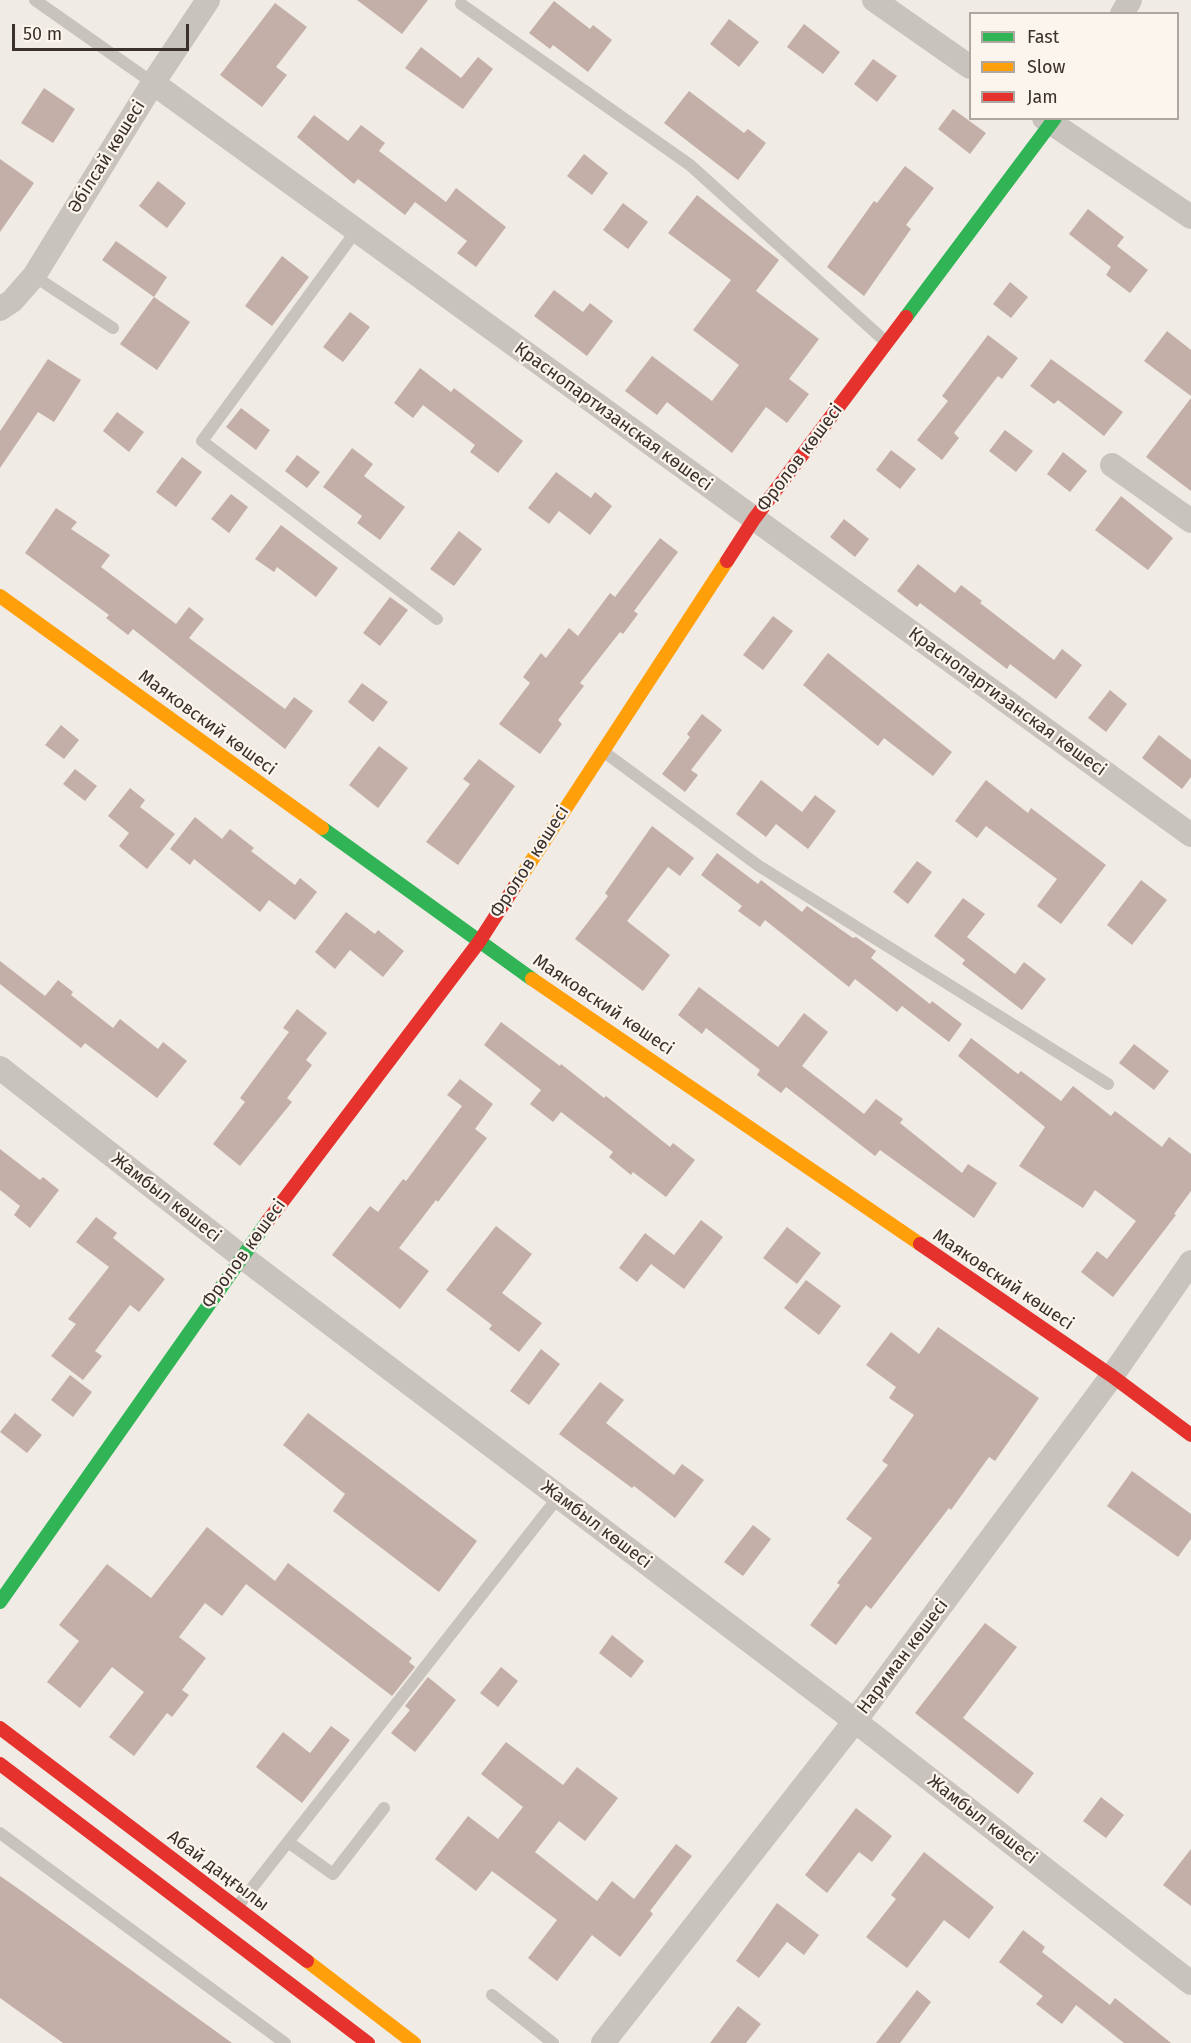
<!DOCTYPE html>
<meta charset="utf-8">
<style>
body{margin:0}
#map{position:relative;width:1191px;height:2043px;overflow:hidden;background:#f0ebe5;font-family:"Fira Sans",sans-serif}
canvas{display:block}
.legend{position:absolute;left:969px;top:12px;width:210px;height:108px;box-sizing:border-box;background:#fbf5ee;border:2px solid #aea6a0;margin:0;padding:8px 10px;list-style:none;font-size:18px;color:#3b302b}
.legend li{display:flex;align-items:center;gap:12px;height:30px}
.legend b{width:30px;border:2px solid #aea6a0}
.scale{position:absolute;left:12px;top:24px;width:177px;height:27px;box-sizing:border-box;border:3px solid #3b302b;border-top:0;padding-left:8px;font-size:18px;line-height:21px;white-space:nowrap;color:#3b302b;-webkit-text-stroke:4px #fbf5ee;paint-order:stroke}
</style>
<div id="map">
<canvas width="1191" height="2043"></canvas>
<ul class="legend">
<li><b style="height:8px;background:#30b455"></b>Fast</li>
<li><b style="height:8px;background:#ff9f0a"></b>Slow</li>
<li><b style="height:8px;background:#e5322d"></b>Jam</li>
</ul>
<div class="scale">50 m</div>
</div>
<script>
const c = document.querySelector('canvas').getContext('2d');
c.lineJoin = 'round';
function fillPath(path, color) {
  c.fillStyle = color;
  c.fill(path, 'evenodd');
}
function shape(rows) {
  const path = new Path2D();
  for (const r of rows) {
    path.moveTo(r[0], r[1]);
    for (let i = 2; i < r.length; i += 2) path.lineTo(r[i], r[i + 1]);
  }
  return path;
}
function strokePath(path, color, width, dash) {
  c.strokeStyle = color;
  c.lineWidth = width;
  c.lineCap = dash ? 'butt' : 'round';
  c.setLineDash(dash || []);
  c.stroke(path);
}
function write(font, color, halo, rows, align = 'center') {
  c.font = font + ' "Fira Sans",sans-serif';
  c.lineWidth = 4.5;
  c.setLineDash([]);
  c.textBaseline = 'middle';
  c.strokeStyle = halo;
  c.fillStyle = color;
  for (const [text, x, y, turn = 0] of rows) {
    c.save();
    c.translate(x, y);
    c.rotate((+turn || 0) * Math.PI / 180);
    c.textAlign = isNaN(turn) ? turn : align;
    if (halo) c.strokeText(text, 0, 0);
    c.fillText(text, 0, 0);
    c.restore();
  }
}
fillPath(shape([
 [357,0,428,0,402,34],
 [554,1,590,29,593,25,612,40,588,72,553,45,550,49,529,33],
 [275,3,307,27,276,67,287,75,262,107,220,75],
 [729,19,759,42,739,67,710,44],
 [804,24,840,52,823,74,787,47],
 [421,47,461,78,478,57,493,69,463,109,405,68],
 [873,59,897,76,877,102,854,84],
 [44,88,75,109,53,143,21,123],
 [689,91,744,133,748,129,766,143,738,180,664,123],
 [953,109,986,133,970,154,938,129],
 [314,115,348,141,361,125,385,143,379,151,446,202,456,188,506,227,476,267,457,253,467,241,415,202,405,215,358,179,354,184,297,137],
 [584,154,608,173,592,195,567,176],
 [0,159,34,183,0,232],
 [905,166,934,188,906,225,911,229,864,296,827,267,874,201,877,203],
 [158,181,186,203,167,228,139,206],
 [697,195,779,260,756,291,819,339,789,379,809,394,787,423,766,407,732,453,667,402,657,415,625,391,652,356,712,401,739,365,693,330,731,280,668,233],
 [623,203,648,222,628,249,603,230],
 [1088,209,1124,237,1117,246,1148,270,1130,293,1106,275,1111,267,1069,234],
 [116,241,167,277,154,297,102,260],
 [282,256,309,277,272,326,245,306],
 [1010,282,1028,297,1011,318,993,304],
 [554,290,583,312,590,303,613,321,587,356,534,316],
 [154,297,190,322,157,370,120,344],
 [350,312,370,327,343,362,323,347],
 [1167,331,1191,350,1191,396,1144,361],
 [988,335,1018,358,1002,379,998,376,954,433,959,438,942,460,917,440,948,401,942,396],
 [48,359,81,380,54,422,38,412,0,468,0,431],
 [1051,359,1123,412,1104,436,1058,400,1054,404,1030,386],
 [420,368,451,392,454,388,523,441,498,473,470,452,475,445,423,405,413,418,394,403],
 [1191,398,1191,491,1146,457],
 [241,408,270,430,256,450,226,427],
 [117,412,144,432,129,452,103,431],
 [1005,430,1033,451,1016,472,989,451],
 [352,448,373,464,364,476,405,507,380,540,357,523,362,516,323,487],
 [891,450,916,469,900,489,876,470],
 [1063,452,1087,471,1070,492,1047,474],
 [297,455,320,472,307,488,285,471],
 [182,457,202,472,176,507,156,492],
 [556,472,591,498,595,492,612,506,590,535,559,511,549,524,528,508],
 [231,494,248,507,229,533,211,519],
 [1121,496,1173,538,1148,570,1095,530],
 [56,508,77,522,71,529,110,555,101,567,176,624,189,607,204,619,189,638,285,709,294,697,313,711,285,749,133,629,128,635,106,618,109,615,25,553],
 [844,519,869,539,855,557,830,537],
 [281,525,338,568,316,597,277,567,274,572,255,559],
 [459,531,482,549,454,586,430,569],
 [660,538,678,552,634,611,638,614,623,634,620,632,580,683,584,686,558,720,562,724,540,754,499,724,530,683,523,677,541,653,546,658,569,628,578,636,610,593,615,597],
 [918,564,955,593,961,585,982,601,980,603,1054,660,1062,649,1082,665,1056,699,1010,664,1007,669,920,603,917,607,897,591],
 [390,597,408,610,380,646,363,633],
 [773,616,793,631,763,670,743,655],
 [828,653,952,752,933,776,884,738,878,746,803,685],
 [362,683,388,702,373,722,348,702],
 [1110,690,1127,704,1106,732,1088,718],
 [702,714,722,730,691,770,698,775,685,792,662,774,690,737,687,734],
 [61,725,79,740,64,759,45,745],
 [1159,735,1191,760,1191,777,1182,789,1142,758],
 [379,746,408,768,378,808,349,785],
 [479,759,515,786,458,865,426,842,470,784,463,779],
 [75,769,97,786,85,801,63,784],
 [761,780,802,812,815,795,836,811,808,849,776,824,766,837,736,814],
 [986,780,1028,813,1031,808,1106,865,1061,924,1037,906,1057,879,986,826,977,838,955,821],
 [130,788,145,800,140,807,175,834,147,869,119,846,129,833,108,816],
 [195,817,222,839,230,829,254,848,251,851,295,885,300,878,317,892,295,920,269,900,260,912,194,859,190,865,170,849],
 [652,826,694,858,680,876,668,867,627,921,670,955,643,991,575,939,608,896,605,893],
 [717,853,758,884,761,880,802,912,807,906,853,938,856,937,876,951,871,958,930,1004,932,1001,962,1024,949,1042,902,1006,897,1012,855,979,849,987,765,920,760,927,738,911,742,906,701,875],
 [917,861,932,872,908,904,893,892],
 [1141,880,1167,900,1132,945,1107,925],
 [963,898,985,914,967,937,1015,974,1024,962,1046,979,1022,1010,962,964,965,960,934,936],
 [346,912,375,934,378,930,404,951,383,977,350,950,335,969,315,952],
 [0,961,45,996,58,980,73,992,71,995,113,1028,120,1019,158,1049,163,1042,187,1061,157,1098,85,1043,81,1048,0,984],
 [699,987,778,1047,804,1013,828,1032,802,1066,864,1114,876,1099,903,1119,900,1123,962,1173,968,1164,997,1183,974,1218,880,1150,875,1156,786,1087,781,1093,757,1075,760,1070,706,1028,702,1034,678,1015],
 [297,1009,327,1033,306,1060,312,1065,287,1098,292,1102,240,1166,213,1144,245,1102,240,1098,289,1032,283,1028],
 [501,1022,560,1066,561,1064,604,1098,606,1096,670,1147,673,1143,695,1160,666,1197,633,1172,631,1175,609,1157,613,1152,561,1112,553,1122,530,1104,541,1090,484,1045],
 [971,1038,1018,1074,1021,1071,1061,1101,1073,1086,1111,1116,1115,1111,1162,1147,1169,1137,1191,1154,1191,1191,1174,1214,1176,1215,1113,1297,1081,1272,1097,1251,1107,1259,1136,1221,1095,1190,1083,1208,1019,1166,1045,1127,958,1056],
 [1134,1044,1169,1071,1154,1090,1119,1063],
 [460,1079,493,1104,475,1129,487,1138,438,1202,436,1200,399,1248,429,1271,400,1309,332,1255,370,1206,378,1212,403,1179,406,1181,462,1106,447,1095],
 [0,1149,40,1180,43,1177,59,1190,30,1228,14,1215,20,1206,0,1190],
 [96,1217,117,1233,113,1238,165,1279,139,1312,130,1305,95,1351,102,1356,83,1380,51,1356,76,1324,68,1319,109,1267,76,1242],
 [701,1220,723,1237,684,1289,651,1264,637,1282,619,1268,645,1233,674,1255],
 [496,1226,532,1254,502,1293,542,1323,519,1352,489,1329,492,1325,446,1290],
 [787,1227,821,1253,797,1284,763,1258],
 [806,1280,841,1306,819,1335,784,1308],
 [938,1327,1039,1398,995,1461,989,1457,951,1510,949,1508,871,1609,866,1605,836,1645,810,1625,840,1585,837,1583,872,1538,846,1519,888,1465,882,1461,914,1415,889,1398,896,1387,866,1365,891,1332,919,1354],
 [541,1349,560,1364,529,1405,510,1391],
 [70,1375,92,1392,73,1417,51,1400],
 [600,1382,624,1400,606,1423,674,1475,682,1464,704,1480,675,1518,634,1486,632,1488,559,1434],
 [15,1413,42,1435,27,1453,0,1432],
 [308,1413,477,1541,439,1592,333,1511,345,1494,283,1445],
 [1132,1471,1191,1514,1191,1539,1178,1557,1107,1506],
 [753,1525,771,1539,743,1576,724,1562],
 [207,1527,275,1581,288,1563,412,1658,409,1662,415,1667,392,1696,246,1584,222,1616,205,1603,179,1637,206,1658,182,1690,189,1695,172,1717,167,1713,134,1756,109,1737,144,1692,112,1667,80,1708,47,1682,79,1641,59,1625,107,1564,151,1598],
 [985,1623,1017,1647,963,1718,1034,1773,1018,1794,915,1713],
 [612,1635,644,1661,631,1678,599,1653],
 [501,1667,518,1681,498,1707,480,1693],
 [428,1677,456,1700,415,1752,391,1733,410,1710,405,1706],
 [331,1726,350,1740,302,1803,256,1767,283,1732,310,1753],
 [506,1742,563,1785,577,1767,618,1798,585,1841,559,1821,535,1852,597,1901,612,1881,634,1899,676,1844,692,1856,650,1911,653,1914,620,1957,592,1935,557,1981,528,1958,557,1920,492,1871,476,1891,435,1859,468,1816,498,1839,523,1807,481,1774],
 [1101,1797,1124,1815,1106,1838,1083,1821],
 [856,1808,892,1836,872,1862,859,1852,827,1893,805,1875],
 [1191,1849,1191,1906,1163,1885],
 [924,1852,994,1907,969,1939,944,1920,907,1968,866,1937,896,1899,891,1895],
 [0,1876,23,1892,232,2043,63,2043,0,1998],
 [777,1903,819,1935,804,1955,787,1942,759,1978,736,1961],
 [1023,1930,1045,1947,1042,1952,1110,2005,1115,1998,1171,2043,1124,2043,1076,2005,1062,2024,1036,2004,1043,1996,999,1962],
 [917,1990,931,2002,900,2043,876,2043],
 [738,2006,761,2024,746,2043,710,2043]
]), '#c3afa7');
strokePath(shape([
 [35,0,153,83],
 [461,4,690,165,886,342],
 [356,231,202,441,437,619],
 [34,276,113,328],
 [604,752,759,866,1108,1084],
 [0,1833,285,2043],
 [288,1842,333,1874,384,1808],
 [237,1907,559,1496],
 [492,1995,553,2043]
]), '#c9c3be', 12);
strokePath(shape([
 [874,0,970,67],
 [1122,14,1130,0],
 [153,83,1191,835],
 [1044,118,1191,217],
 [0,309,12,301,34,276,153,83,208,0],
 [1112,465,1191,521],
 [0,1068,241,1256,855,1721,1191,1983],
 [603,2043,855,1721,1112,1376,1191,1262]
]), '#c9c3be', 24);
strokePath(shape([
 [906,317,1055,118],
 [322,828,532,979],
 [0,1602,267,1222]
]), '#30b455', 14);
strokePath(shape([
 [0,596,322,828],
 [515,886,727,561],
 [532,979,920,1244],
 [307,1961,414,2043]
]), '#ff9f0a', 14);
strokePath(shape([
 [727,561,754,519,906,317],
 [267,1222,479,942,515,886],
 [920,1244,1112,1376,1191,1435],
 [0,1728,307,1961],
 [0,1764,368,2043]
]), '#e5322d', 14);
write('18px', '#3b302b', '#fbf5ee', [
 ["Әбілсай көшесі",107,157,-58],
 ["Краснопартизанская көшесі",613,417,36],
 ["Фролов көшесі",800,458,-53],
 ["Краснопартизанская көшесі",1007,702,36],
 ["Маяковский көшесі",207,723,36],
 ["Фролов көшесі",530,862,-57],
 ["Маяковский көшесі",603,1005,34],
 ["Жамбыл көшесі",166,1198,38],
 ["Фролов көшесі",244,1254,-54],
 ["Маяковский көшесі",1003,1280,34],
 ["Жамбыл көшесі",596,1525,37],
 ["Нариман көшесі",903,1657,-53],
 ["Жамбыл көшесі",982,1820,38],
 ["Абай даңғылы",218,1871,37]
]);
</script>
